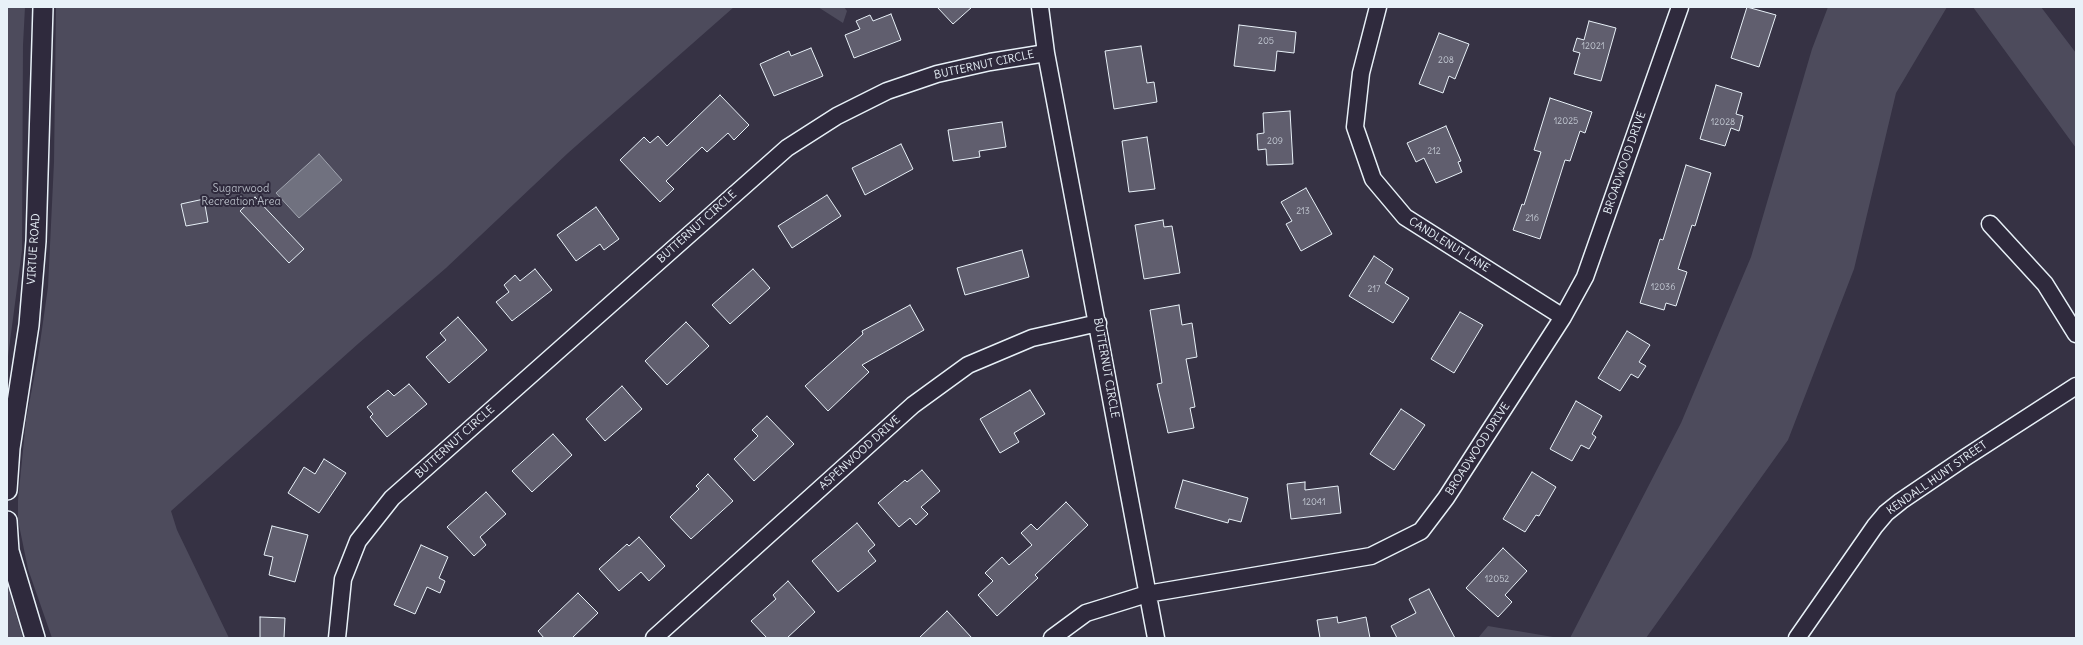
<!DOCTYPE html>
<style>
body{margin:0}
#map{position:relative;width:2083px;height:645px;overflow:hidden;background:#363244;font-family:Delius,sans-serif}
canvas{display:block}
.frame{position:absolute;inset:0;border:8px solid #e8f1f8;pointer-events:none}
</style>
<div id="map">
<canvas width="2083" height="645"></canvas>
<div class="frame"></div>
</div>
<script>
const c = document.querySelector('canvas').getContext('2d');
c.lineJoin = 'round';
function fillPath(path, color) {
  c.fillStyle = color;
  c.fill(path, 'evenodd');
}
function shape(rows) {
  const path = new Path2D();
  for (const r of rows) {
    path.moveTo(r[0], r[1]);
    for (let i = 2; i < r.length; i += 2) path.lineTo(r[i], r[i + 1]);
  }
  return path;
}
function strokePath(path, color, width, dash) {
  c.strokeStyle = color;
  c.lineWidth = width;
  c.lineCap = dash ? 'butt' : 'round';
  c.setLineDash(dash || []);
  c.stroke(path);
}
function write(font, color, halo, rows, align = 'center') {
  c.font = font + ' Delius,sans-serif';
  c.lineWidth = 4;
  c.setLineDash([]);
  c.textBaseline = 'middle';
  c.strokeStyle = halo;
  c.fillStyle = color;
  for (const [text, x, y, turn = 0] of rows) {
    c.save();
    c.translate(x, y);
    c.rotate((+turn || 0) * Math.PI / 180);
    c.textAlign = isNaN(turn) ? turn : align;
    if (halo) c.strokeText(text, 0, 0);
    c.fillText(text, 0, 0);
    c.restore();
  }
}
fillPath(shape([
 [7,7,25,7,23,45,22,250,7,364],
 [56,7,734,7,568,153,446,268,359,343,171,511,177,530,229,638,52,638,28,569,18,520,18,500,26,420,38,357,48,287,54,162],
 [818,7,844,7,847,11,843,23],
 [1828,7,1947,7,1896,93,1854,269,1788,440,1646,638,1570,638,1681,423,1751,257,1812,49],
 [1973,7,2041,7,2076,53,2076,148],
 [7,584,23,638,7,638],
 [1488,626,1559,638,1478,638]
]), '#4d4b5c');
const water = shape([
 [319,154,342,180,299,218,276,193,319,154]
]);
fillPath(water, '#70717f');
strokePath(water, '#a0a4af', 1);
const building = shape([
 [937,7,972,7,953,24,937,7],
 [1747,7,1776,15,1759,67,1731,58,1747,7],
 [891,14,901,40,854,58,845,35,860,29,856,21,870,15,873,21,891,14],
 [1589,21,1616,28,1601,81,1574,74,1580,53,1573,51,1577,38,1584,40,1589,21],
 [1239,25,1296,32,1294,53,1277,51,1275,71,1234,66,1239,25],
 [1439,33,1469,44,1455,79,1449,76,1443,93,1419,84,1439,33],
 [1141,46,1147,83,1154,82,1157,102,1114,109,1105,51,1141,46],
 [811,48,823,76,774,96,760,64,789,51,791,56,811,48],
 [1716,85,1742,93,1736,114,1743,116,1739,131,1731,128,1725,146,1700,139,1716,85],
 [720,95,749,125,734,140,728,133,707,152,702,147,666,181,674,189,660,202,620,160,644,137,650,143,658,136,667,146,720,95],
 [1550,98,1592,112,1585,133,1580,131,1570,161,1565,160,1540,239,1513,230,1522,204,1524,205,1541,152,1534,150,1550,98],
 [1290,111,1293,164,1267,165,1266,149,1258,150,1257,134,1264,133,1263,113,1290,111],
 [1002,122,1006,147,979,151,980,157,953,161,948,130,1002,122],
 [1446,126,1461,161,1458,162,1462,172,1436,183,1424,158,1416,162,1407,143,1446,126],
 [1147,137,1155,189,1129,192,1122,141,1147,137],
 [901,144,913,169,865,195,852,168,901,144],
 [1686,165,1711,173,1695,226,1692,225,1678,269,1687,272,1676,306,1666,303,1664,310,1640,303,1660,239,1663,240,1686,165],
 [1306,188,1332,234,1301,251,1286,224,1292,221,1281,202,1306,188],
 [827,195,841,216,792,248,778,226,827,195],
 [255,197,304,249,289,263,240,211,255,197],
 [204,199,208,222,186,226,181,204,204,199],
 [596,207,619,239,604,250,600,244,576,261,557,235,596,207],
 [1163,220,1164,227,1172,226,1180,273,1144,279,1135,225,1163,220],
 [1022,250,1029,277,965,295,957,268,1022,250],
 [1374,256,1393,269,1385,283,1409,298,1393,323,1349,296,1374,256],
 [535,269,552,290,512,321,496,302,509,292,504,285,515,275,520,281,535,269],
 [753,269,770,288,730,324,712,305,753,269],
 [910,305,924,330,862,365,869,372,828,411,805,386,863,334,862,331,910,305],
 [1179,305,1182,325,1192,323,1197,357,1186,359,1195,407,1190,408,1194,428,1168,433,1157,384,1162,383,1150,310,1179,305],
 [1460,312,1483,325,1454,373,1431,359,1460,312],
 [458,317,487,350,449,383,426,357,446,340,440,333,458,317],
 [686,322,709,346,667,385,645,361,686,322],
 [1627,331,1650,345,1639,362,1646,366,1638,378,1631,374,1620,391,1598,378,1627,331],
 [409,384,427,404,387,437,370,417,373,414,367,407,388,390,394,396,409,384],
 [622,386,642,409,605,441,586,419,622,386],
 [1030,390,1045,414,1014,433,1019,442,1000,453,980,419,1030,390],
 [1576,401,1602,416,1592,434,1596,437,1589,449,1581,445,1572,461,1550,449,1576,401],
 [1401,409,1425,425,1394,470,1370,454,1401,409],
 [767,416,794,444,754,481,734,459,758,436,752,430,767,416],
 [553,434,572,455,532,492,512,471,553,434],
 [324,459,346,473,319,513,288,493,304,467,315,474,324,459],
 [922,470,940,491,921,507,928,514,916,525,910,518,899,527,878,503,905,480,907,482,922,470],
 [1532,472,1556,487,1539,516,1536,515,1525,532,1503,519,1532,472],
 [708,474,733,501,691,539,670,517,699,489,696,486,708,474],
 [1183,480,1248,498,1241,522,1229,519,1228,523,1175,508,1183,480],
 [1305,482,1305,490,1338,486,1341,513,1291,519,1287,484,1305,482],
 [486,492,506,514,480,537,486,545,474,556,447,527,486,492],
 [1066,502,1088,525,1035,575,1038,578,997,616,978,595,993,581,985,573,1002,557,1009,565,1032,545,1021,533,1031,524,1037,530,1066,502],
 [857,523,875,545,868,551,876,561,838,592,812,561,857,523],
 [272,526,308,535,295,582,269,575,273,557,264,555,272,526],
 [639,537,665,566,649,581,641,572,619,591,599,569,627,544,629,546,639,537],
 [421,545,448,557,439,578,445,581,440,593,427,587,415,614,394,605,421,545],
 [1503,548,1527,571,1505,595,1512,602,1498,617,1466,588,1503,548],
 [788,581,815,612,787,638,767,638,751,621,776,599,773,595,788,581],
 [1429,589,1455,638,1397,638,1391,626,1416,613,1409,599,1429,589],
 [578,593,598,613,572,638,544,638,538,631,578,593],
 [947,611,972,638,919,638,947,611],
 [260,617,285,618,284,638,260,638,260,617],
 [1337,617,1338,623,1366,617,1370,638,1320,638,1317,620,1337,617]
]);
fillPath(building, '#605e6e');
strokePath(building, '#e8f1f8', 1);
const minor = shape([
 [1040,7,1046,53],
 [1378,7,1361,73,1355,127,1373,179,1405,217,1563,317],
 [1990,224,2045,284,2076,334],
 [337,638,343,579,358,541,392,498,787,148,837,116,887,91,937,74,990,62,1046,53,1156,638],
 [654,638,913,405,968,365,1032,338,1098,323],
 [1052,638,1086,613,1147,594,1371,556,1421,531,1446,498,1563,317,1585,277,1680,7],
 [1797,638,1875,526,1886,513,1901,501,1966,457,2076,386]
]);
const tertiary = shape([
 [7,490,10,448,29,325,36,241,43,7],
 [7,521,9,551,35,638]
]);
strokePath(minor, '#e8f1f8', 19);
strokePath(tertiary, '#e8f1f8', 22);
strokePath(minor, '#2f2a3d', 16);
strokePath(tertiary, '#2f2a3d', 19);
write('9px', '#c6ccd6', null, [
 ["205",1266,41],
 ["12021",1593,46],
 ["208",1446,60],
 ["12025",1566,121],
 ["12028",1723,122],
 ["209",1275,141],
 ["212",1434,151],
 ["213",1303,211],
 ["216",1532,218],
 ["12036",1663,287],
 ["217",1374,289],
 ["12041",1314,502],
 ["12052",1497,579]
]);
write('11px', '#e8f1f8', '#2f2a3d', [
 ["BUTTERNUT CIRCLE",984,65,-12],
 ["BROADWOOD DRIVE",1625,163,-71],
 ["BUTTERNUT CIRCLE",697,227,-42],
 ["CANDLENUT LANE",1449,245,32],
 ["VIRTUE ROAD",34,249,-86],
 ["BUTTERNUT CIRCLE",1106,368,80],
 ["BUTTERNUT CIRCLE",455,442,-42],
 ["BROADWOOD DRIVE",1478,449,-57],
 ["ASPENWOOD DRIVE",860,453,-42],
 ["KENDALL HUNT STREET",1937,478,-35]
]);
write('11px', '#b2b7c1', '#2f2a3d', [
 ["Sugarwood",241,189],
 ["Recreation Area",241,202]
]);
</script>
